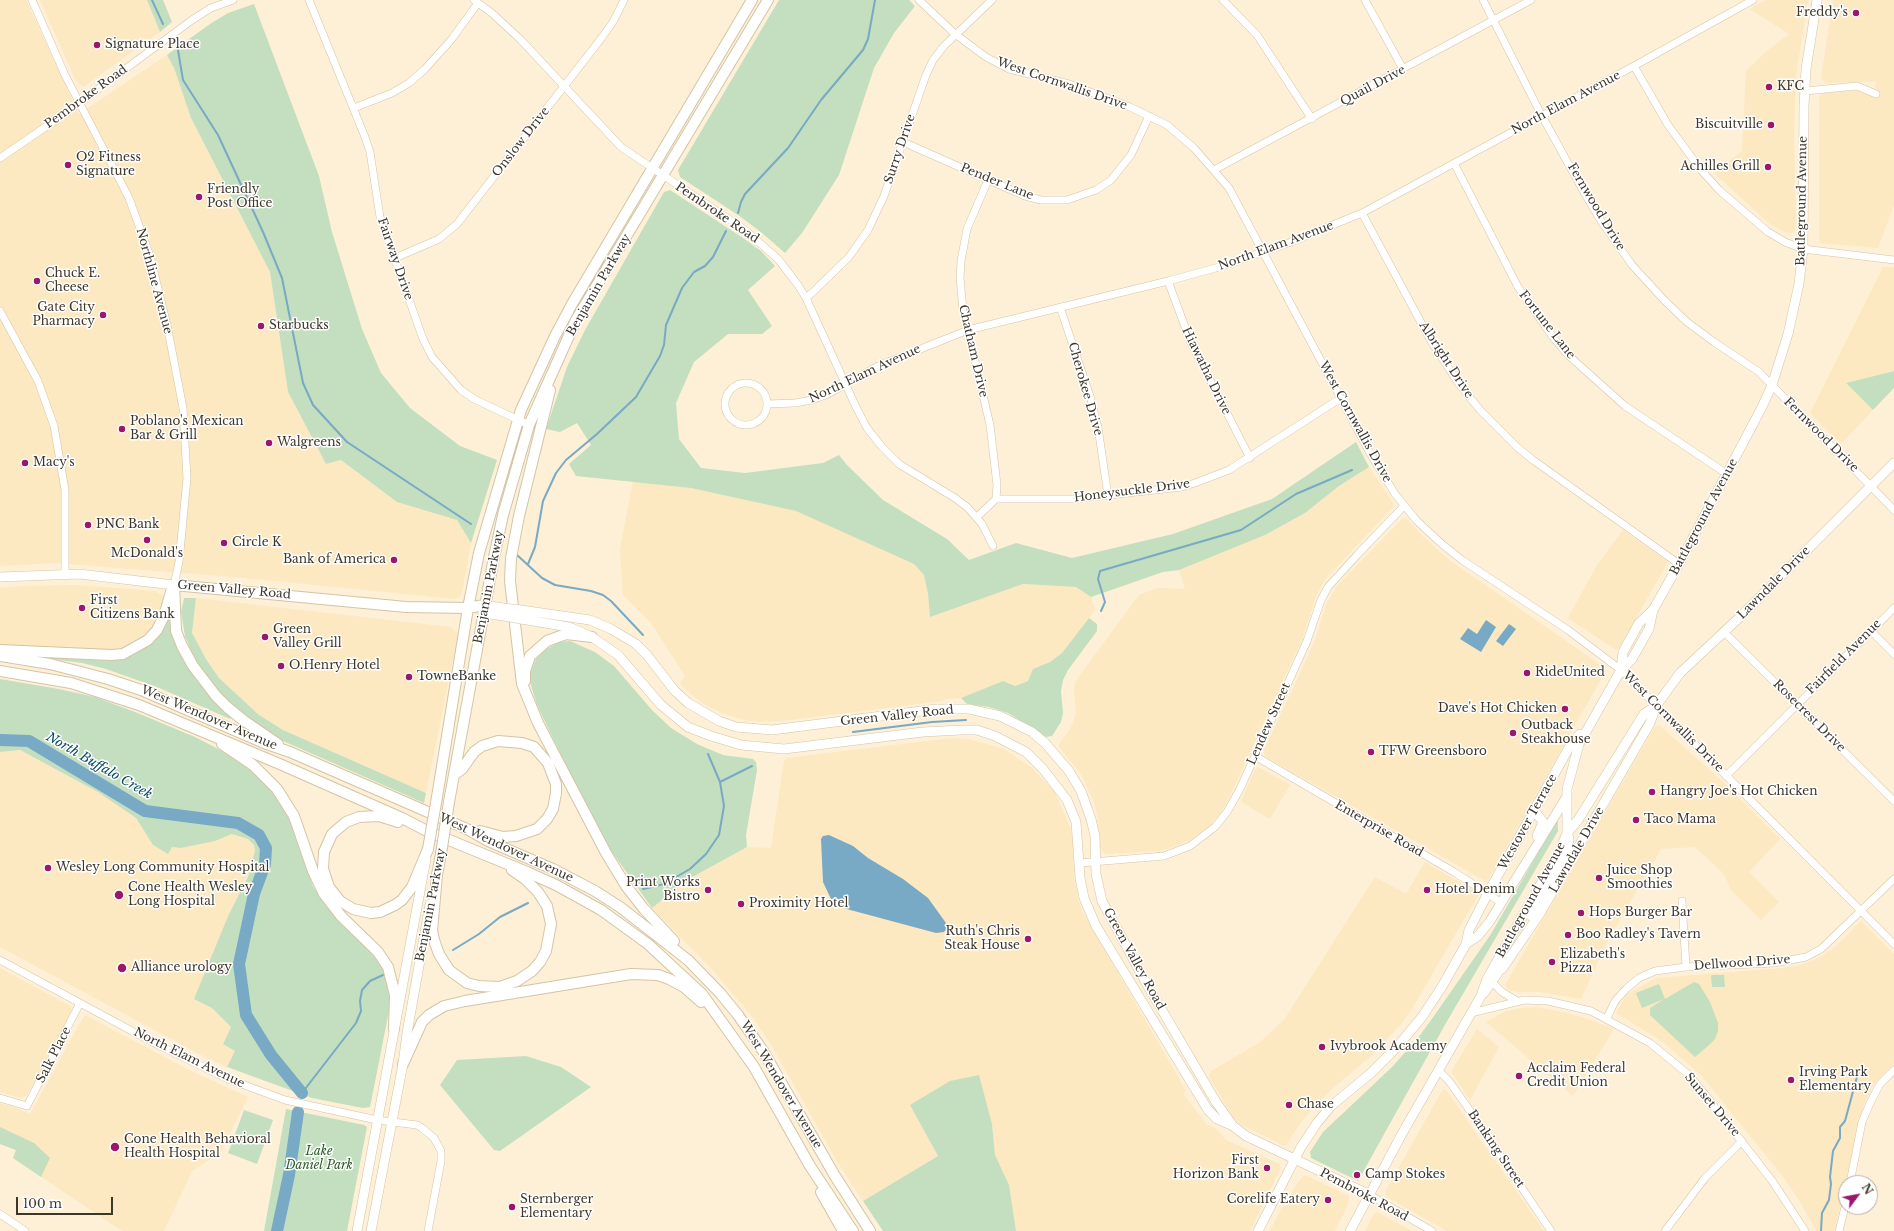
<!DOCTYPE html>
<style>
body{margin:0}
#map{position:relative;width:1894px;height:1231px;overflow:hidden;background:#fdf0d7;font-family:"Libre Baskerville",serif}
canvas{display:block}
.north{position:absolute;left:1838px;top:1175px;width:40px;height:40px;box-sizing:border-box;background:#fff;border:1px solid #b1afaa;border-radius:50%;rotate:58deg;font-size:11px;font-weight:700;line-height:16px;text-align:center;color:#3d362a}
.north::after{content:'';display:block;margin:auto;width:14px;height:18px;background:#9a176c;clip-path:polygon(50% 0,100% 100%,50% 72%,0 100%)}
.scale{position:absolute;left:16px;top:1197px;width:97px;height:18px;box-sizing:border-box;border:2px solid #3d362a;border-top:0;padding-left:5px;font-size:12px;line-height:14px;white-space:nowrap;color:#3d362a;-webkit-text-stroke:3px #fff;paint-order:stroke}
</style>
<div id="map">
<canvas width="1894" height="1231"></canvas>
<div class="north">N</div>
<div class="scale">100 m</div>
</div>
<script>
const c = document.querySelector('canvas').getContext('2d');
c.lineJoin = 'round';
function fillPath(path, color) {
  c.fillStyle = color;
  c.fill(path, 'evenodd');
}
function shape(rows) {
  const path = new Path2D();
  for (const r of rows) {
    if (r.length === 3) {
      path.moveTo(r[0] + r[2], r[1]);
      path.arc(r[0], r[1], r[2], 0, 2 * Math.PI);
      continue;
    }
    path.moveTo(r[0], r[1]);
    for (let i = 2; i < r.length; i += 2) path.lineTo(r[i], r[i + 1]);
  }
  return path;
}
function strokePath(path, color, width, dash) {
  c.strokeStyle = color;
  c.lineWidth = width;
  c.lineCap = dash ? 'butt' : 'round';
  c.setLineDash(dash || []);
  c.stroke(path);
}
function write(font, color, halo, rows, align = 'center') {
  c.font = font + ' "Libre Baskerville",serif';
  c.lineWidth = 3;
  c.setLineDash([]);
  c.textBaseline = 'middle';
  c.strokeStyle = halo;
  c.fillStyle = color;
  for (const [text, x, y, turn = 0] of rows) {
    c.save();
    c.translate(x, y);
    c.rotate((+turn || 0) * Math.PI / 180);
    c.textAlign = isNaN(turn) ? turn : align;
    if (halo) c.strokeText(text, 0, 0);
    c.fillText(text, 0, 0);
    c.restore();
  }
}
fillPath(shape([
 [0,0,26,0,79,114,167,55,174,68,191,118,270,272,288,392,326,464,341,460,397,502,457,520,471,543,462,593,460,596,455,599,234,577,55,563,0,566],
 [40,0,147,0,160,32,83,87,75,79],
 [1766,0,1808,0,1796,75,1794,137,1796,222,1795,230,1792,233,1784,232,1769,223,1714,173,1742,151,1746,71,1768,50,1789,34,1750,9],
 [1833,0,1894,0,1894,205,1878,248,1820,243,1819,240,1819,96,1823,93,1875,89,1876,81,1826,83,1821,78],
 [1883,267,1894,267,1894,371,1846,383,1873,410,1841,444,1810,413],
 [1369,467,1393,503,1393,507,1327,577,1317,593,1303,637,1228,800,1219,815,1209,826,1192,839,1173,847,1159,851,1106,854,1103,852,1100,847,1097,813,1093,800,1081,774,1059,747,1059,744,1069,731,1074,721,1076,710,1074,691,1075,683,1080,675,1139,595,1158,588,1185,589,1179,570,1265,535,1305,513,1339,486],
 [633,481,691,488,796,511,914,564,924,575,928,594,930,617,1023,584,1076,587,1091,597,1095,610,1062,653,1050,662,1033,669,1028,681,1015,686,1003,681,961,698,946,699,942,701,790,720,759,722,744,720,722,713,702,703,684,688,680,683,685,676,651,623,623,595,620,549],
 [1403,518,1407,519,1423,537,1452,562,1595,661,1604,669,1605,672,1487,882,1266,757,1264,754,1264,750,1315,641,1326,605,1336,587],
 [1623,530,1668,562,1619,648,1616,650,1568,618,1597,565],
 [76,585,155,591,163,596,164,609,151,631,142,639,124,649,116,651,0,646,0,588,20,586],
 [196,598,451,627,458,634,426,793,283,730,259,715,219,678,195,641,192,633],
 [1659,725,1723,782,1780,839,1749,872,1779,902,1761,920,1731,890,1724,874,1695,847,1661,849,1607,942,1581,999,1540,992,1518,992,1508,990,1505,985,1654,728],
 [952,738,969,739,1004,749,1032,768,1055,793,1070,827,1073,839,1074,878,1079,903,1085,916,1177,1075,1185,1090,1184,1095,1206,1124,1217,1129,1226,1140,1275,1162,1281,1167,1250,1231,1016,1231,1009,1185,995,1155,992,1124,978,1075,910,1105,938,1156,863,1201,838,1163,772,1046,754,1019,711,968,652,908,687,880,747,847,771,848,784,761,787,758],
 [20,750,98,792,136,818,153,845,168,853,172,847,181,848,215,841,232,834,248,839,254,845,255,851,248,877,229,914,212,1008,231,1027,223,1044,235,1051,227,1067,201,1055,0,947,0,752],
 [1258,767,1290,785,1270,819,1241,802,1255,769],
 [1425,862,1479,894,1413,1007,1401,1024,1372,1055,1331,1090,1313,1108,1301,1122,1286,1145,1284,1146,1240,1124,1233,1117,1209,1077,1211,1071,1259,1043,1284,1020,1375,877,1406,894],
 [1861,921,1894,954,1894,1063,1874,1084,1865,1101,1834,1231,1816,1231,1799,1200,1784,1178,1701,1075,1663,1042,1616,1013,1627,994,1656,978,1783,968,1798,966,1814,960,1834,948],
 [0,968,70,1006,72,1011,27,1095,21,1098,0,1092],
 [1535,1007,1568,1013,1591,1020,1614,1029,1573,1096,1486,1022,1506,1011,1521,1008],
 [84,1016,87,1016,189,1070,248,1097,220,1153,192,1171,164,1231,122,1231,13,1158,16,1150,0,1144,0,1103,14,1107,30,1114],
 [1477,1029,1499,1047,1470,1100,1452,1073,1452,1070],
 [1443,1089,1446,1090,1544,1231,1447,1231,1387,1197,1385,1192],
 [1305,1175,1349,1196,1348,1204,1335,1231,1270,1231,1282,1207,1285,1206,1297,1183],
 [1377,1212,1379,1213,1412,1231,1365,1231,1373,1215]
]), '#fce8c1');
fillPath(shape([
 [147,0,163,0,172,22,160,32],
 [779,0,909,0,915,6,894,33,874,68,839,175,802,233,785,253,762,233,741,217,680,177,678,170],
 [254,4,319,176,332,232,362,329,381,373,410,408,460,446,497,460,471,543,457,520,397,502,341,460,326,464,288,392,270,272,191,118,174,68,167,55,210,24,228,13],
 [670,190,743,238,761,251,775,266,748,290,772,326,762,334,728,334,694,362,676,403,679,439,701,468,745,473,823,463,839,455,847,465,883,500,947,539,969,560,1016,543,1072,558,1173,534,1272,499,1356,442,1369,467,1339,486,1305,513,1265,535,1179,570,1163,572,1091,597,1076,587,1023,584,930,617,928,594,924,575,914,564,796,511,691,488,576,476,569,464,591,445,577,423,560,432,546,429,567,367,585,330,664,192],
 [1894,371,1894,388,1873,410,1846,383],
 [184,598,196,598,192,633,206,659,219,678,259,715,283,730,426,793,424,803,283,741,265,731,242,714,222,695,208,679,193,656,185,636,181,612],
 [171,607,174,629,219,705,231,718,230,719,157,687,106,669,82,663,36,657,36,655,119,658,133,655,144,648,162,631],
 [1089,618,1097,624,1097,631,1068,670,1063,680,1061,691,1063,713,1061,722,1052,736,1046,737,1008,713,989,707,967,704,961,698,1003,681,1015,686,1028,681,1033,669,1050,662,1062,653],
 [570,641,595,652,614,666,652,710,671,728,697,744,723,755,753,759,756,762,757,770,746,835,747,847,687,880,652,908,610,849,573,780,537,705,530,682,531,671,536,659,546,649,560,642],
 [0,679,59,689,95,697,135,712,195,737,228,754,251,769,268,785,286,812,294,830,313,886,326,906,382,965,389,988,390,1006,370,1107,363,1108,312,1098,227,1067,235,1051,223,1044,231,1027,212,1008,194,999,229,914,248,877,255,851,254,845,248,839,232,834,215,841,181,848,172,847,168,854,153,845,136,818,98,792,20,750,0,752],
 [1558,818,1558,831,1446,1023,1358,1181,1311,1158,1310,1152,1323,1132,1392,1067,1418,1038,1434,1016,1491,934],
 [1712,975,1724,975,1725,987,1712,987,1711,977],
 [1694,982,1699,984,1710,1002,1718,1023,1718,1031,1715,1039,1708,1046,1695,1057,1650,1015,1650,1008,1664,999,1642,1008,1636,993,1659,984,1665,999],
 [526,1056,561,1067,591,1087,500,1151,494,1150,440,1085,457,1060],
 [979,1075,992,1124,995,1155,1009,1185,1016,1231,883,1231,863,1201,938,1156,910,1105,950,1081],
 [286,1109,364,1125,367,1127,347,1231,264,1231],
 [244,1110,273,1120,257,1164,228,1153],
 [0,1127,34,1143,50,1158,41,1177,13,1158,16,1150,0,1144]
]), '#c3dfbf');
fillPath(shape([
 [1486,620,1496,627,1481,652,1460,639,1468,628,1477,634],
 [1509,624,1516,629,1503,646,1496,641],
 [829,835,853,846,868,858,903,879,928,898,946,923,947,928,944,932,936,933,843,908,831,899,823,882,821,839,823,836]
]), '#78a9c5');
strokePath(shape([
 [152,0,163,24],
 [178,50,183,80,218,135,263,232,282,278,303,383,313,405,347,442,471,524],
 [738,213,741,202,745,194,788,148,821,100,863,50,868,39,875,0],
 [517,555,542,578,555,585,591,591,603,595,611,601,643,635],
 [528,564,535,547,543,501,556,473,566,460,597,434,636,397,660,356,664,345,666,325,682,288,694,272,705,266,713,257,726,231],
 [1101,611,1105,602,1098,579,1100,571,1241,530,1296,494,1352,470],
 [853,732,932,722,966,720],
 [720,782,752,766],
 [643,889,664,884,690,869,706,854,719,835,724,806,720,782,708,754],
 [453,950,479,934,500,917,528,903],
 [302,1093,356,1023,361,1011,360,1001,362,990,370,981,383,975],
 [1821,1231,1822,1213,1829,1200,1831,1184,1830,1177,1833,1151,1840,1138,1840,1127,1845,1121,1858,1073]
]), '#78a9c5', 2);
strokePath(shape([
 [0,740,29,741,145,811,238,823,259,835,266,848,265,864,254,894,239,964,246,1015,271,1055,302,1093],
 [277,1231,289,1175,298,1112]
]), '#78a9c5', 12);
const minor = shape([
 [32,0,65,75,129,198,150,256,167,325,183,408,187,478,179,562,174,585],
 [309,0,365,137,370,152,380,217,423,339,432,357,461,390,474,399,529,425],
 [474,0,493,14,521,40,621,147,745,230,778,259,798,285,806,298,856,407,867,428,882,447,899,464,955,498,967,507,982,524,993,546],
 [919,0,955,34,986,57,1009,69,1069,84,1130,107,1167,125,1194,148,1229,188,1370,453,1395,494,1417,521,1443,545,1462,560,1568,630,1621,670,1894,944],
 [1223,0,1257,35,1312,119],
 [1365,0,1403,69],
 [1483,0,1542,116,1585,194,1601,221,1632,265,1664,300,1687,322,1714,342,1759,372,1894,510],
 [1634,66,1668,125,1701,170,1719,190,1768,232,1785,242,1803,249,1894,260],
 [1805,91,1857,86,1876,94],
 [354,108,392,93,409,83,425,69,451,40,478,3],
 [903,142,1025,196,1041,200,1067,200,1096,190,1111,180,1131,155,1149,116],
 [0,158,60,117,192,20,211,8,233,0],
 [1454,163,1518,287,1552,336,1568,355,1625,406,1727,474],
 [1214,170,1531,0],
 [1362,213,1431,341,1459,384,1480,410,1517,447,1533,460,1679,564],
 [395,258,439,239,457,224,600,40,613,22,624,0],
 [1168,281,1191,343,1250,458],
 [806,298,813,292,849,257,868,230,884,196,926,75,933,60,944,46,992,0],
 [1060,307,1090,396,1098,427,1108,496],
 [0,311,38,381,54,426,65,490,65,574],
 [746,404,21],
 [767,404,795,403,812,400,828,394,878,366,968,330,1168,281,1223,266,1291,242,1362,213,1634,66,1753,0],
 [996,499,1073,499,1182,487,1195,483,1229,470,1341,398],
 [977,517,996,499,997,485,990,425,963,310,960,278,961,261,967,229,988,180],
 [1871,631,1894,654],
 [1724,632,1894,801],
 [1255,756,1454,872,1502,903],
 [1726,776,1894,608],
 [1080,863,1164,856,1190,846,1215,827,1227,812,1240,789,1307,641,1321,600,1328,587,1358,554,1404,506],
 [1682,901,1686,967],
 [0,960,158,1045,228,1079,285,1100,377,1120,417,1125,422,1128,434,1138,441,1151,441,1161,428,1231],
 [1493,983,1502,992,1517,1001],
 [1471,1013,1524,1000,1548,1001,1591,1011,1650,1043,1689,1075,1707,1097,1773,1182,1805,1231],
 [1607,1018,1615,1001,1627,988,1639,978,1655,971,1686,967,1774,963,1806,957,1821,949,1894,879],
 [1438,1070,1449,1081,1466,1105,1551,1231],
 [0,1098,27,1106,80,1003],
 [1850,1183,1862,1122,1871,1101,1880,1084,1894,1070],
 [1368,1194,1432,1231],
 [0,1214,25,1231],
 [1665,1231,1705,1178,1742,1141],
 [1839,1231,1846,1203]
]);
const major = shape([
 [0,577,79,574,174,585],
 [484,605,503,608],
 [521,610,590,620,611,629,636,644,647,655,674,690,688,703,719,721,736,727,772,730,937,709,969,709,1000,716,1032,732,1045,743,1069,771,1081,791,1091,819,1095,836,1096,874,1102,901,1149,988,1216,1102,1233,1126,1246,1136,1368,1194],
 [483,613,504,616],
 [521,619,569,627,592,637,618,655,661,705,688,727,711,736,741,745,784,749,923,732,961,730,977,730,995,736,1026,752,1043,769,1067,800,1076,822,1080,878,1084,898,1096,926,1208,1110,1217,1119,1233,1126],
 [1621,670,1623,652,1639,623,1653,610,1679,564,1762,407,1772,385,1788,334,1799,284,1803,249,1804,106,1806,69,1817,0],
 [1534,810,1543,822,1537,836],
 [1567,833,1578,820,1644,714,1656,706],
 [1531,916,1567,852,1569,840,1568,835],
 [1466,944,1478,936,1490,921,1566,798],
 [1502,969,1539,915,1650,723,1656,706,1680,673,1740,617,1894,463],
 [1484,993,1504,964],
 [357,1231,426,859],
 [371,1231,403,1064,407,1033,430,904],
 [1258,1231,1301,1147,1317,1123,1331,1106,1371,1073,1397,1047,1422,1017,1443,985,1466,944,1469,930,1488,893,1571,744,1580,734],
 [1350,1231,1403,1132,1481,996,1487,979,1560,850,1567,833,1567,789,1579,744,1621,670,1632,659,1649,629,1653,610]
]);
const highway = shape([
 [550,390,519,516,511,558,510,581,522,684,538,723,606,853,626,886,644,909,674,941],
 [174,585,406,607,468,608,484,605],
 [174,585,176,631,182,646,193,666,216,696,227,707,243,720,278,744],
 [0,650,111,655,123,654,148,640,157,630,164,616,171,592],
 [0,656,50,664,108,679,141,690,264,743,290,752,467,829,488,841,553,869,595,891,620,907,688,960,720,993,738,1015,763,1051,835,1176,870,1231],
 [0,671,71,683,139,705,282,765,402,818,427,831,527,872,556,885,601,910,648,944,702,994,754,1067,810,1166,853,1231],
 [525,681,525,671,530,656,547,641,566,634,592,637],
 [222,744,253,765,277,789,294,816,313,871,324,894,341,916,378,952,388,967,395,995,394,1029],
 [454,775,462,769,474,752,482,746,498,741,522,743,534,747,548,763,556,784,556,793,553,809,547,819,537,829,516,836,503,837,480,831],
 [437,797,468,608,479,553,521,410,555,336,572,304,752,0],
 [449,802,494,557,503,515,529,425,576,320,768,0],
 [398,822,379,816,359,817,346,822,332,834,324,852,323,869,329,887,340,901,353,909,371,913,380,912,395,905,402,900,412,887,428,849],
 [441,854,437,875,432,931,435,943,439,954,449,970,467,983,479,986,500,987,517,981,532,971,540,962,546,951,551,924,547,906,538,892,525,879,512,870],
 [403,1064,422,1022,429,1015,444,1006,465,1001,631,974,658,975,669,979,684,987,701,1002],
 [821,1192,843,1231]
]);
strokePath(minor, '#d4c4a5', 8);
strokePath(major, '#d4c4a5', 10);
strokePath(highway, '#d4c4a5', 12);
strokePath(minor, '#fff', 7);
strokePath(major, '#fff', 9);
strokePath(highway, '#fff', 10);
const majorBridge = shape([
 [503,608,521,610],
 [504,616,521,619]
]);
const highwayBridge = shape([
 [428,849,437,797],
 [441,854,449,802]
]);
strokePath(majorBridge, '#d4c4a5', 10, []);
strokePath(highwayBridge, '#d4c4a5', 12, []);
strokePath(majorBridge, '#fff', 9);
strokePath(highwayBridge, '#fff', 10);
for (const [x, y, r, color] of [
 [1856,13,4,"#9a176c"],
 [97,45,4,"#9a176c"],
 [1769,87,4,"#9a176c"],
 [1771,125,4,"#9a176c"],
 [68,165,4,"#9a176c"],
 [1768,167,4,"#9a176c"],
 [199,197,4,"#9a176c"],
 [37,281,4,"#9a176c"],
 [103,315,4,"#9a176c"],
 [261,326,4,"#9a176c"],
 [122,429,4,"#9a176c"],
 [269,443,4,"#9a176c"],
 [25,463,4,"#9a176c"],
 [88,525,4,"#9a176c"],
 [147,540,4,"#9a176c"],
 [224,543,4,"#9a176c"],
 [394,560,4,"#9a176c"],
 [82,608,4,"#9a176c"],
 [265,637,4,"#9a176c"],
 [281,666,4,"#9a176c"],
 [1527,673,4,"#9a176c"],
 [409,677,4,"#9a176c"],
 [1565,709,4,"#9a176c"],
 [1513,733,4,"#9a176c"],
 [1371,752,4,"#9a176c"],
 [1652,792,4,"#9a176c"],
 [1636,820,4,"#9a176c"],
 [48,868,4,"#9a176c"],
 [1599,878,4,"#9a176c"],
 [708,890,4,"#9a176c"],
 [1427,890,4,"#9a176c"],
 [119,895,5,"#9a176c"],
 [741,904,4,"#9a176c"],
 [1581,913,4,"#9a176c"],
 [1568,935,4,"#9a176c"],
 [1028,939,4,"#9a176c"],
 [1552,962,4,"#9a176c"],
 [122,968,5,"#9a176c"],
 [1322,1047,4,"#9a176c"],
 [1519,1076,4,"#9a176c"],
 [1791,1080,4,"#9a176c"],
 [1289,1105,4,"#9a176c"],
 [115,1147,5,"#9a176c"],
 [1267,1168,4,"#9a176c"],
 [1357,1175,4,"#9a176c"],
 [1328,1200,4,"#9a176c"],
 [512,1207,4,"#9a176c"]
]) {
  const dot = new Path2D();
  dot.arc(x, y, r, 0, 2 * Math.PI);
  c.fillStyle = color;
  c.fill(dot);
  strokePath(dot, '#fff', 1.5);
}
write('12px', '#3d362a', '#fff', [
 ["Freddy's",1848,13,"right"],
 ["Signature Place",105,45],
 ["KFC",1777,87],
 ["Biscuitville",1763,125,"right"],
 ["O2 Fitness",76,158],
 ["Signature",76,172],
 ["Achilles Grill",1760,167,"right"],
 ["Friendly",207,190],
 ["Post Office",207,204],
 ["Chuck E.",45,274],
 ["Cheese",45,288],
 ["Gate City",95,308,"right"],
 ["Pharmacy",95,322,"right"],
 ["Starbucks",269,326],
 ["Poblano's Mexican",130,422],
 ["Bar & Grill",130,436],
 ["Walgreens",277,443],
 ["Macy's",33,463],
 ["PNC Bank",96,525],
 ["Circle K",232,543],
 ["McDonald's",147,554,"center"],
 ["Bank of America",386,560,"right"],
 ["First",90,601],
 ["Citizens Bank",90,615],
 ["Green",273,630],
 ["Valley Grill",273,644],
 ["O.Henry Hotel",289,666],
 ["RideUnited",1535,673],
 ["TowneBanke",417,677],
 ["Dave's Hot Chicken",1557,709,"right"],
 ["Outback",1521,726],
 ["Steakhouse",1521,740],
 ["TFW Greensboro",1379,752],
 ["Hangry Joe's Hot Chicken",1660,792],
 ["Taco Mama",1644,820],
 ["Wesley Long Community Hospital",56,868],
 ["Juice Shop",1607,871],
 ["Smoothies",1607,885],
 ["Print Works",700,883,"right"],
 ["Bistro",700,897,"right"],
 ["Cone Health Wesley",128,888],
 ["Long Hospital",128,902],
 ["Hotel Denim",1435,890],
 ["Proximity Hotel",749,904],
 ["Hops Burger Bar",1589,913],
 ["Ruth's Chris",1020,932,"right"],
 ["Steak House",1020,946,"right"],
 ["Boo Radley's Tavern",1576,935],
 ["Elizabeth's",1560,955],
 ["Pizza",1560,969],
 ["Alliance urology",131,968],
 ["Ivybrook Academy",1330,1047],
 ["Acclaim Federal",1527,1069],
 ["Credit Union",1527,1083],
 ["Irving Park",1799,1073],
 ["Elementary",1799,1087],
 ["Chase",1297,1105],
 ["Cone Health Behavioral",124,1140],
 ["Health Hospital",124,1154],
 ["First",1259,1161,"right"],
 ["Horizon Bank",1259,1175,"right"],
 ["Camp Stokes",1365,1175],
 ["Sternberger",520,1200],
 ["Elementary",520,1214],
 ["Corelife Eatery",1320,1200,"right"]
], 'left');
write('12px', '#3d362a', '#fff', [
 ["West Cornwallis Drive",1062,84,19],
 ["Quail Drive",1373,86,-28],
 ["Pembroke Road",86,97,-36],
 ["North Elam Avenue",1566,103,-28],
 ["Onslow Drive",521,142,-52],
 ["Surry Drive",900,149,-71],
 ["Pender Lane",997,182,22],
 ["Battleground Avenue",1802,201,-89],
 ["Fernwood Drive",1596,207,59],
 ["Pembroke Road",717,213,34],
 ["North Elam Avenue",1276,246,-20],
 ["Fairway Drive",395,259,71],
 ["Northline Avenue",154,281,75],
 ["Benjamin Parkway",599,285,-60],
 ["Fortune Lane",1547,325,52],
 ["Chatham Drive",973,351,77],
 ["Albright Drive",1446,360,57],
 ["Hiawatha Drive",1206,371,64],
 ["North Elam Avenue",865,374,-25],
 ["Cherokee Drive",1085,389,74],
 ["West Cornwallis Drive",1355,422,61],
 ["Fernwood Drive",1821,435,45],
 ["Honeysuckle Drive",1132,491,-7],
 ["Battleground Avenue",1704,517,-62],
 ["Lawndale Drive",1774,583,-45],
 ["Benjamin Parkway",489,587,-79],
 ["Green Valley Road",234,590,5],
 ["Fairfield Avenue",1844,657,-45],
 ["Green Valley Road",897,716,-6],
 ["Rosecrest Drive",1809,716,45],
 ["West Wendover Avenue",209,718,23],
 ["West Cornwallis Drive",1673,722,45],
 ["Lendew Street",1269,724,-66],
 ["Westover Terrace",1528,822,-61],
 ["Enterprise Road",1379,829,30],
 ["West Wendover Avenue",506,848,25],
 ["Lawndale Drive",1577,850,-60],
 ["Battleground Avenue",1531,900,-61],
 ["Benjamin Parkway",431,905,-79],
 ["Green Valley Road",1134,959,61],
 ["Dellwood Drive",1742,963,-4],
 ["Salk Place",54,1055,-63],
 ["North Elam Avenue",189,1058,26],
 ["West Wendover Avenue",781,1085,59],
 ["Sunset Drive",1712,1105,50],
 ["Banking Street",1496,1149,56],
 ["Pembroke Road",1364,1195,28]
]);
write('italic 12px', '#295925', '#fff', [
 ["Lake",319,1152],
 ["Daniel Park",319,1166]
]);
write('italic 13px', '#064a66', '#fff', [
 ["North Buffalo Creek",99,766,30]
]);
</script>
